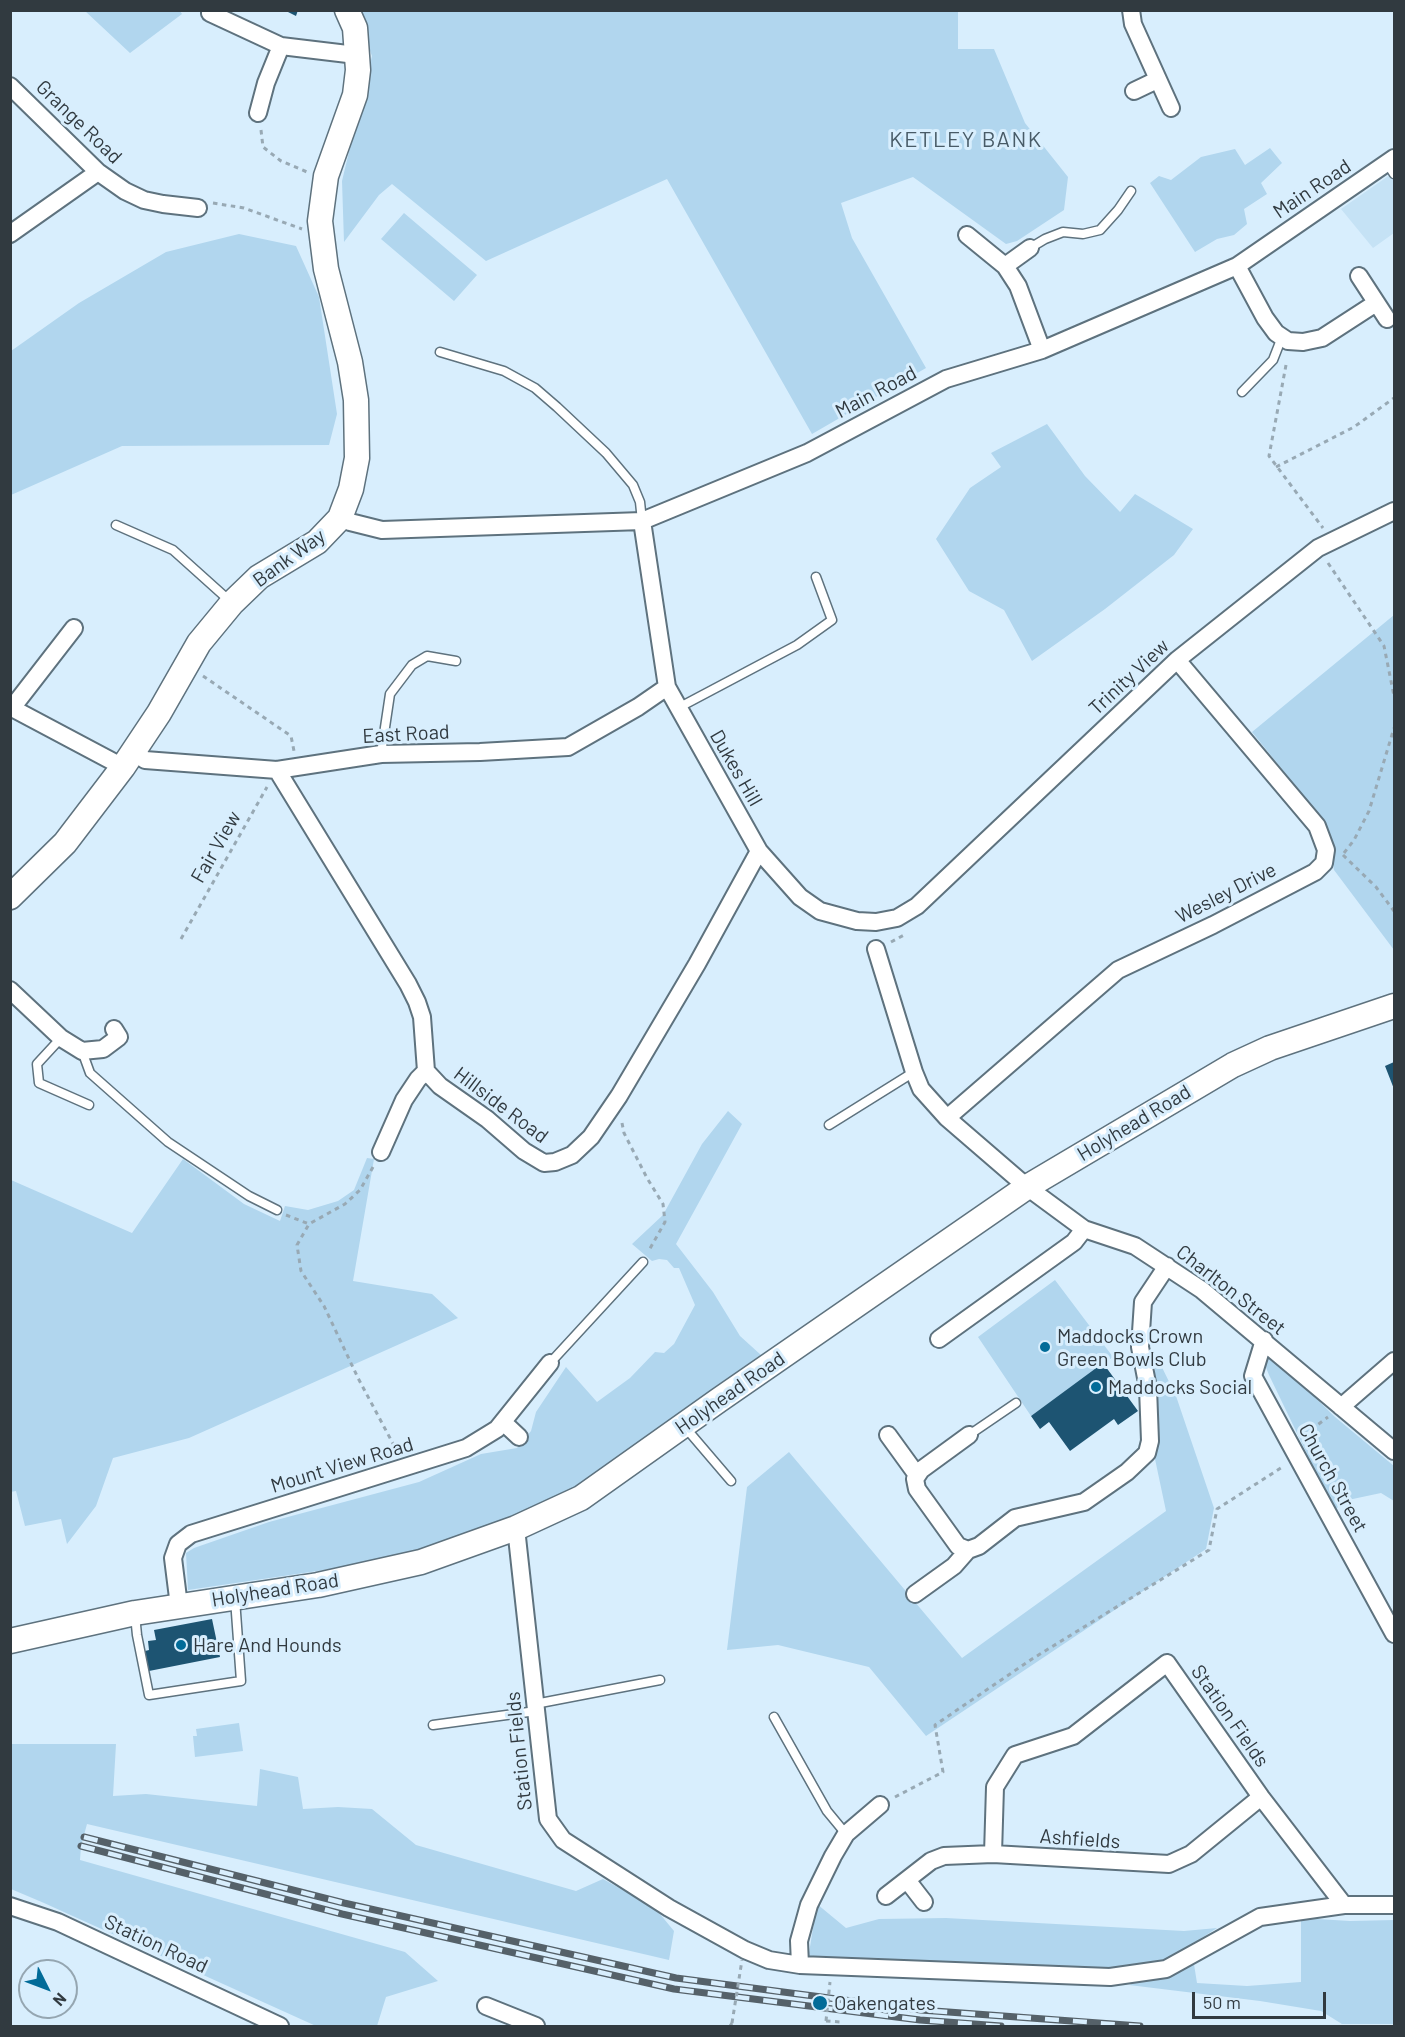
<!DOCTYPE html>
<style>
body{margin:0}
#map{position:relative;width:1405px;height:2037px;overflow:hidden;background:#d8eefd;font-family:Barlow,sans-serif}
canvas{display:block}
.frame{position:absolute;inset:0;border:12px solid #313a40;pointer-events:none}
.north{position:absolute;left:18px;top:1959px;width:60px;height:60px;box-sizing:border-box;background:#d8eefd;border:2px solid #95a6b1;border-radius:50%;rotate:132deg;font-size:16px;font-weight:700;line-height:24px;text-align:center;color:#313a40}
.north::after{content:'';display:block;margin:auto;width:21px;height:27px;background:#016b98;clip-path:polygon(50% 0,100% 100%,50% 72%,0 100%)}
.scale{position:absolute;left:1192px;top:1992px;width:134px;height:27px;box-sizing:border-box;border:3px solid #313a40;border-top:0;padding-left:8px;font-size:18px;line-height:21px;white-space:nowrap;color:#313a40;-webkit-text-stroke:4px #d8eefd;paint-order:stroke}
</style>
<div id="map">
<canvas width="1405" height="2037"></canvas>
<div class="frame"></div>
<div class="north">N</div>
<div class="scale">50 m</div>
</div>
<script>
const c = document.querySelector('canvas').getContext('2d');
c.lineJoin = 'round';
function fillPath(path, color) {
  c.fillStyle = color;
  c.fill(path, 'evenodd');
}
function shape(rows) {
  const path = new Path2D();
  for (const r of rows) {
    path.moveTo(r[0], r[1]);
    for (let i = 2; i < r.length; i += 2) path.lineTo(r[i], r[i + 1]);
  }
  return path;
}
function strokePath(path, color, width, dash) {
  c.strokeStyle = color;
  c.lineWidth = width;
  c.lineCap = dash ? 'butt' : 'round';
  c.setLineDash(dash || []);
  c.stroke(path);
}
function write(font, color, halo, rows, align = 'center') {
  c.font = font + ' Barlow,sans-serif';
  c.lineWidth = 6;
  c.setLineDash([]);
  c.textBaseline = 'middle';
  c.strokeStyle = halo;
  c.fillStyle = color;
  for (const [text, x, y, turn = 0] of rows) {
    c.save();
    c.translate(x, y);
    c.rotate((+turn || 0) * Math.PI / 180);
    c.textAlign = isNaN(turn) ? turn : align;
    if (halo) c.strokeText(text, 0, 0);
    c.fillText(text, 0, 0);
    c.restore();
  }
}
fillPath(shape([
 [1394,172,1394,233,1373,248,1341,209]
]), '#c5e2f5');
fillPath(shape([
 [180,11,182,14,130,53,85,11],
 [355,11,958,11,958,49,994,49,1025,123,1068,177,1064,210,1017,241,1006,244,913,177,841,203,852,238,926,368,812,434,667,179,486,261,392,184,379,195,344,242,342,181,372,56],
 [1270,148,1282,163,1261,183,1267,194,1244,209,1247,224,1234,235,1217,239,1195,252,1150,183,1159,176,1171,180,1201,157,1235,149,1245,165],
 [404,213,477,275,454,301,381,239],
 [239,234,296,246,319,297,337,414,329,445,122,446,11,495,11,351,79,303,166,252],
 [1047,424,1085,476,1120,512,1135,494,1193,529,1174,555,1105,609,1032,661,1004,610,969,591,936,539,970,488,1001,467,991,453],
 [1394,615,1394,950,1334,870,1326,824,1252,732],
 [728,1111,742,1124,676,1244,713,1292,740,1336,761,1355,604,1472,547,1507,469,1536,365,1564,188,1590,186,1553,194,1548,269,1522,419,1482,481,1454,517,1448,531,1431,536,1412,566,1367,597,1402,630,1378,655,1352,664,1353,674,1344,695,1305,679,1268,674,1268,667,1260,659,1259,652,1261,632,1244,663,1215,702,1144],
 [367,1158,374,1159,353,1281,432,1294,458,1318,189,1438,113,1458,96,1506,67,1544,61,1519,25,1526,16,1491,10,1492,11,1180,132,1233,183,1159,244,1204,280,1221,285,1206,308,1210,338,1201,354,1190],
 [1055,1280,1113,1357,1031,1416,978,1337],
 [1155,1353,1176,1396,1214,1508,1206,1549,926,1736,869,1667,778,1645,727,1650,747,1487,789,1452,962,1658,1166,1511,1155,1459],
 [1269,1358,1275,1358,1335,1417,1394,1466,1394,1501,1381,1493,1348,1500,1334,1510,1269,1375,1265,1365],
 [239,1723,243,1751,195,1757,193,1736,197,1736,196,1729],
 [10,1744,116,1744,113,1796,146,1794,257,1806,260,1769,298,1777,303,1809,338,1807,372,1809,416,1845,576,1891,603,1879,655,1908,674,1931,669,1960,87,1824,81,1846,80,1860,405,1952,438,1981,386,1997,377,2026,316,2026,44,1903,11,1889],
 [817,1904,846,1928,879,1919,946,1918,1184,1931,1217,1928,1171,1958,1108,1971,808,1959],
 [1301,1918,1350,1921,1394,1920,1394,2024,1342,2024,1321,2011,1260,2001,1129,1985,1193,1958,1197,1983,1247,1986,1301,1982]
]), '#b1d6ee');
fillPath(shape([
 [284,10,298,10,296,16],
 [1394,1062,1394,1089,1385,1066],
 [1103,1363,1138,1411,1118,1425,1114,1419,1070,1451,1049,1422,1040,1429,1031,1416],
 [212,1619,220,1657,149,1671,145,1651,149,1650,148,1641,156,1640,154,1630]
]), '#1d5472');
const lane = shape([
 [1387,163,1394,174],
 [1030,248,1045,239,1063,232,1083,234,1100,230,1118,210,1131,191],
 [440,352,504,371,535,388,557,407,606,453,633,485,640,502,642,521],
 [1242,392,1273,360,1282,337],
 [116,525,173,550,232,603],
 [678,708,797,645,832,620,816,577],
 [381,754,390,694,412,665,427,656,456,661],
 [61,1038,37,1064,39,1083,89,1105],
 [82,1051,90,1073,168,1142,249,1196,277,1210],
 [829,1125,914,1072],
 [550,1363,643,1262],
 [684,1426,731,1481],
 [969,1435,1016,1403],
 [135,1615,137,1635,149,1695,241,1681,235,1599],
 [535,1704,660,1680],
 [774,1717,827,1811,846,1834],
 [433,1725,536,1711]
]);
const street = shape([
 [1131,10,1133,24,1171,108],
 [210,13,281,46,356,55],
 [10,86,98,172,125,191,144,200,163,204,198,208],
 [1134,91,1157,80],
 [258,113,266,83,281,46],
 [10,234,98,172],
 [967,235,1005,266,1018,286,1042,350],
 [1005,266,1030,248],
 [1237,266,1265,318,1276,333,1288,341,1303,342,1322,338,1376,303],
 [1359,276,1387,319],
 [340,518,350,522,382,530,642,521,807,453,946,379,1042,350,1237,266,1394,158],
 [642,521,667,687,759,851,800,897,820,911,857,921,876,922,897,918,917,906,1177,660,1318,548,1394,511],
 [10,707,123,767],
 [12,708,74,628],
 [134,752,145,760,277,770,381,754,480,752,568,747,638,707,667,687],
 [277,770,408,984,417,1002,422,1017,426,1071,440,1086,487,1119,524,1151,544,1163,555,1162,572,1155,591,1137,619,1096,697,964,759,851],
 [876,949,914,1072,921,1089,947,1118,1027,1187,1084,1229,1135,1246,1202,1290,1394,1451],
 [10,990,61,1038,82,1051,103,1049,119,1037,114,1029],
 [947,1118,1118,970,1213,925,1315,872,1324,863,1326,850,1317,826,1177,660],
 [381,1152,404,1100,418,1079,426,1071],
 [939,1339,1074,1242,1084,1229],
 [1264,1340,1253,1376,1394,1634],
 [1341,1407,1394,1361],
 [503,1422,519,1437],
 [888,1435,917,1475],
 [969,1435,921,1470,915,1479,917,1489,958,1546,968,1550,979,1546,1015,1518,1084,1502,1127,1472,1147,1453,1150,1441,1148,1388,1140,1347,1143,1302,1167,1266],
 [516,1528,548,1819,563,1840,669,1908,745,1950,769,1960,800,1965,1110,1977,1166,1969,1260,1917,1344,1905,1394,1905],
 [915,1594,954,1566,968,1550],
 [179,1606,173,1558,178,1544,191,1534,466,1448,497,1429,550,1363],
 [993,1854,995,1787,1015,1755,1073,1736,1167,1663,1261,1797,1344,1905],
 [907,1880,924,1902],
 [886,1896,931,1861,944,1856,993,1854,1169,1864,1191,1854,1261,1797],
 [10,1906,58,1922,280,2026],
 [800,1965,799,1941,809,1905,833,1856,846,1834,880,1805],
 [486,2006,536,2026]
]);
const secondary = shape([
 [10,897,65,843,123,767,159,713,199,643,232,603,259,577,317,542,340,518,351,489,357,458,356,400,350,362,326,269,320,221,326,176,355,95,358,70,355,28,347,10],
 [10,1641,135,1613,318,1585,421,1562,516,1528,581,1498,719,1400,1027,1187,1233,1065,1270,1048,1394,1006]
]);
strokePath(lane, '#5e727e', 11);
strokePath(street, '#5e727e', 20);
strokePath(secondary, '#5e727e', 27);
strokePath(shape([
 [261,130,263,147,281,161,307,172],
 [213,203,244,208,302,229],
 [1286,365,1269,456,1323,528],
 [1276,467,1354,427,1394,398],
 [1328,563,1384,646,1394,696],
 [203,676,291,736,294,751],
 [1344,853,1354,840,1369,811,1394,728],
 [1343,855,1376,887,1394,911],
 [181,939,267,787],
 [891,942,904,935],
 [622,1123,624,1133,647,1178,663,1204,665,1222,648,1252],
 [373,1167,360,1190,345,1204,309,1224,297,1245,301,1271,324,1306,358,1378,398,1453],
 [286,1215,309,1224],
 [1304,1435,1328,1417],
 [895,1797,943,1772,935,1725,1032,1659,1209,1550,1217,1509,1284,1466],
 [826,2021,841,2022],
 [730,2026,732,2023]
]), '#98a9b4', 3, [4.5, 4.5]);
strokePath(lane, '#fff', 8);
strokePath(street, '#fff', 16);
strokePath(secondary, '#fff', 24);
const rail = shape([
 [84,1837,344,1903,676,1978,921,2010,1140,2026],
 [81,1846,342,1914,674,1989,920,2020,1001,2026]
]);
strokePath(rail, '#556169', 7);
strokePath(rail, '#d8eefd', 4.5, [14]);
strokePath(shape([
 [826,2021,830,1982],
 [732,2023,742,1960]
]), '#98a9b4', 3, [4.5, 4.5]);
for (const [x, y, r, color] of [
 [1045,1347,6,"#016b98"],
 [1096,1387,6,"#016b98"],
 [181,1645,6,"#016b98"],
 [820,2003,8,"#016b98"]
]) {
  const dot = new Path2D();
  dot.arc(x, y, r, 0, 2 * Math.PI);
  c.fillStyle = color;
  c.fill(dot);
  strokePath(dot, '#d8eefd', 2);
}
write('20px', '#313a40', '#d8eefd', [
 ["Grange Road",79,122,44],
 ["Main Road",1312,189,-34],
 ["Main Road",876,392,-28],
 ["Bank Way",289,558,-36],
 ["Trinity View",1129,677,-43],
 ["East Road",406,734,-3],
 ["Dukes Hill",736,768,60],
 ["Fair View",216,847,-60],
 ["Wesley Drive",1226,893,-27],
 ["Hillside Road",501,1105,37],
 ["Holyhead Road",1134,1123,-31],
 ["Charlton Street",1231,1290,38],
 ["Holyhead Road",730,1393,-35],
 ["Mount View Road",342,1465,-17],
 ["Church Street",1333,1478,61],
 ["Holyhead Road",275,1590,-9],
 ["Station Fields",1230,1716,55],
 ["Station Fields",519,1751,-96],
 ["Ashfields",1080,1839,4],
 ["Station Road",156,1944,25]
]);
write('20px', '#313a40', '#d8eefd', [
 ["Maddocks Crown",1057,1336],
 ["Green Bowls Club",1057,1359],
 ["Maddocks Social",1108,1387],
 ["Hare And Hounds",193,1645],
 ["Oakengates",834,2003]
], 'left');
c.letterSpacing = '1.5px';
write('22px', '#485b67', '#d8eefd', [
 ["KETLEY BANK",966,140]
]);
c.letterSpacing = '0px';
</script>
